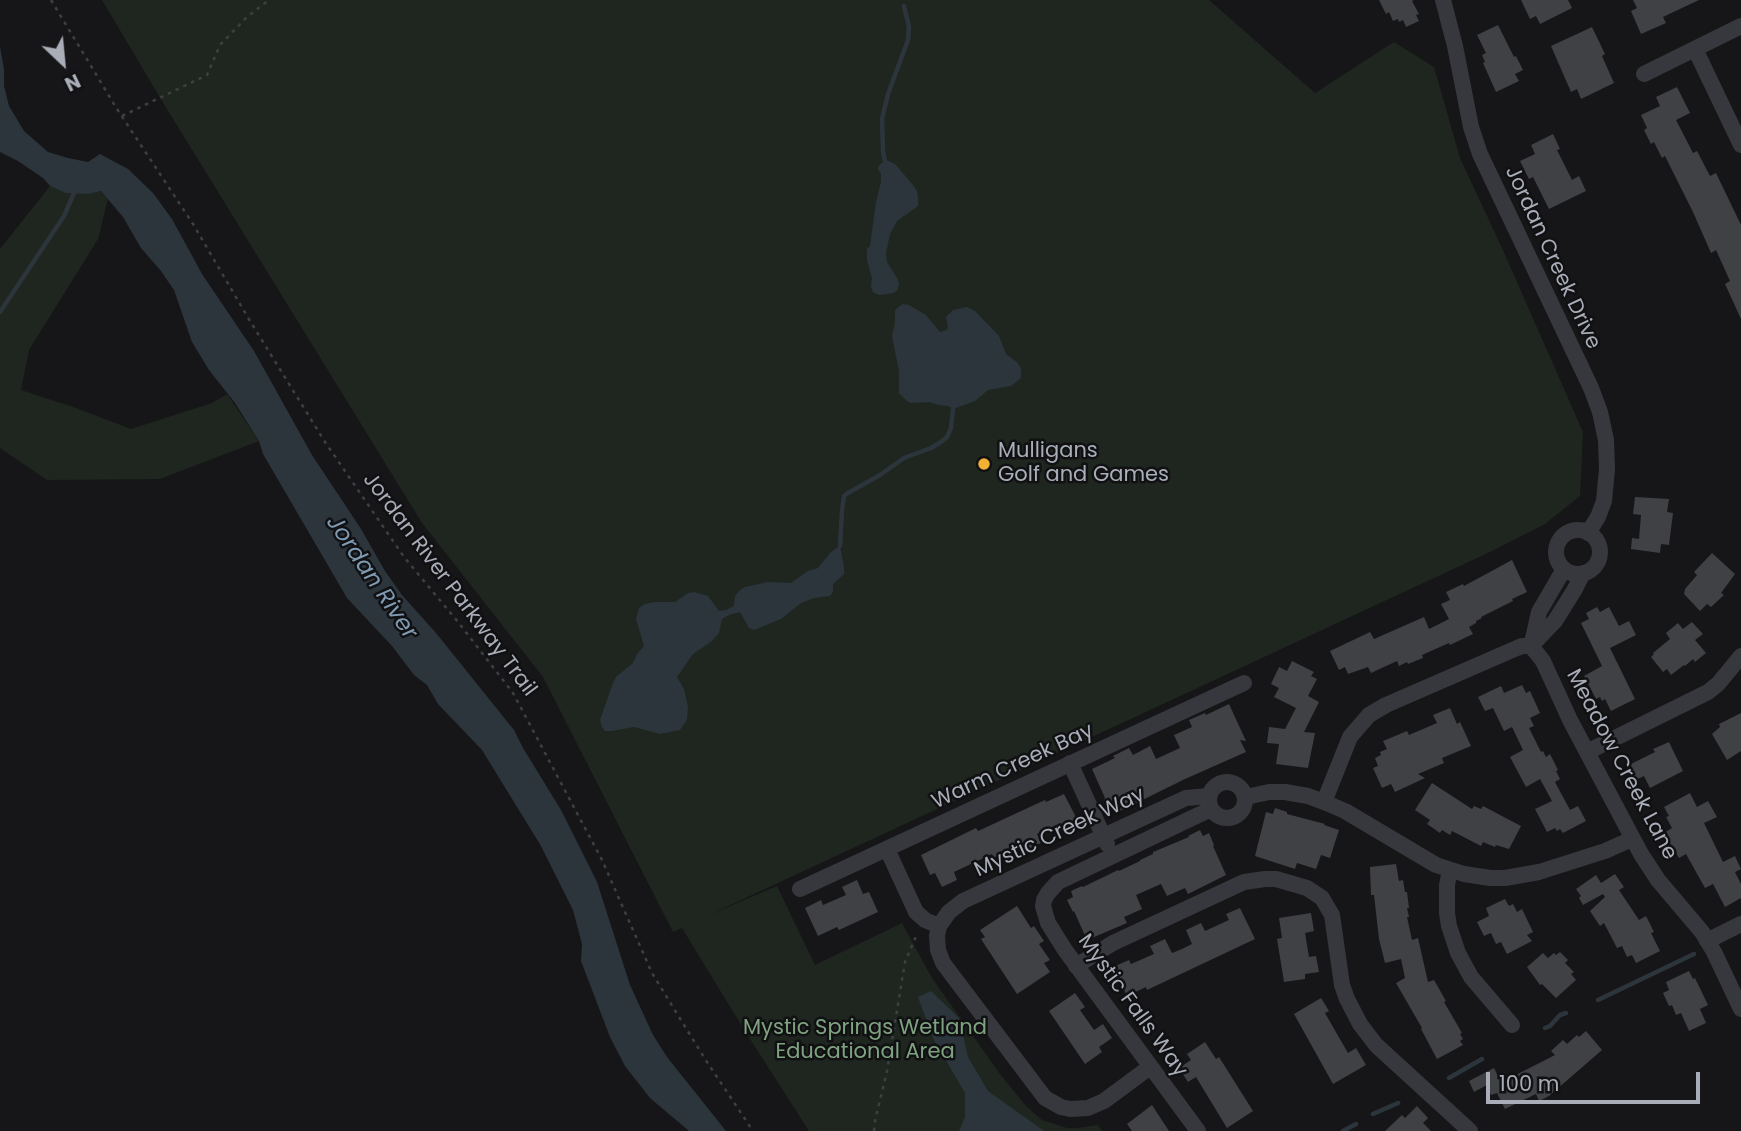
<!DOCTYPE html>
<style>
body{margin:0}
#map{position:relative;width:1741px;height:1131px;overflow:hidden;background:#161618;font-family:Poppins,sans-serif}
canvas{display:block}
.north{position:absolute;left:28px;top:28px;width:70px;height:70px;-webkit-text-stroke:5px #111113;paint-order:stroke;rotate:154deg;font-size:19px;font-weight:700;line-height:28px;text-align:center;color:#a8adb8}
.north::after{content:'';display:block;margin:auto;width:24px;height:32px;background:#a8adb8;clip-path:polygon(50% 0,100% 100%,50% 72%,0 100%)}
.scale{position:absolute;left:1486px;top:1072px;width:214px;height:32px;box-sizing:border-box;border:4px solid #a8adb8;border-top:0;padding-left:9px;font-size:21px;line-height:24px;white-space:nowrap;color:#a8adb8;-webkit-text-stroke:5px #111113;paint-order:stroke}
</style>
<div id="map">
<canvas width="1741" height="1131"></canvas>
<div class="north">N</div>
<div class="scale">100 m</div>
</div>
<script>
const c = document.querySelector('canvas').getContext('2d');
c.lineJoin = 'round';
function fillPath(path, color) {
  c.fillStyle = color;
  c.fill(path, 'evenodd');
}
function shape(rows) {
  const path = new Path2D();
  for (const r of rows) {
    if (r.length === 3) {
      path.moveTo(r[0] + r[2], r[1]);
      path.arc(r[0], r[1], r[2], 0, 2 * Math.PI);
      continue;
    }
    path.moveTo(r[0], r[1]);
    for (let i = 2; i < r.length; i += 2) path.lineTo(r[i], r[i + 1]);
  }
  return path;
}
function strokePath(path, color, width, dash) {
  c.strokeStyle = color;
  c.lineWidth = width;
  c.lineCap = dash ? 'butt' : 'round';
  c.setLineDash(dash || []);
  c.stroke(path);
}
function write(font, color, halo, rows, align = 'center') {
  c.font = font + ' Poppins,sans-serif';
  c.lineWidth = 5;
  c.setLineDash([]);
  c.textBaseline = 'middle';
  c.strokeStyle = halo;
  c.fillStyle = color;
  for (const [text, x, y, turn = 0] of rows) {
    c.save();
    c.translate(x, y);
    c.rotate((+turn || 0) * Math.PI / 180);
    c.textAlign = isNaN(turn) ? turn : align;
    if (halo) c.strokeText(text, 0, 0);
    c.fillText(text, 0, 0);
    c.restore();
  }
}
fillPath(shape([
 [102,0,1209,0,1315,93,1394,42,1434,67,1460,158,1502,248,1583,432,1580,496,1545,524,1490,552,709,915,777,886,815,965,902,923,932,978,1000,1074,1026,1106,1042,1120,1067,1128,1078,1128,1098,1125,1102,1131,809,1131,743,1028,682,928,673,932,543,677,422,523,162,101],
 [50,186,89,194,101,191,108,199,98,239,29,350,21,390,76,408,131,429,212,403,227,394,259,441,160,479,47,480,0,448,0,249]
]), '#1e261f');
fillPath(shape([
 [0,47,4,69,4,86,9,106,24,131,48,152,68,158,88,162,100,154,128,169,153,193,172,219,202,274,254,351,312,455,361,529,385,571,402,595,436,633,514,730,523,748,561,810,597,882,630,985,653,1035,667,1057,726,1131,689,1131,650,1098,625,1066,610,1037,581,961,582,944,573,910,541,846,482,750,438,704,427,685,414,675,392,646,347,598,263,454,259,441,235,403,209,370,192,342,174,290,161,271,141,248,123,217,101,191,89,194,66,193,50,186,43,178,18,161,0,152],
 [885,161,889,161,895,164,913,185,917,191,918,198,918,206,897,221,890,234,886,253,887,262,897,278,899,283,898,289,894,293,879,295,873,292,871,286,872,278,867,260,867,249,870,246,876,202,881,182,881,174,878,169,879,165],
 [903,304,909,305,926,315,940,332,947,330,948,326,946,317,953,310,967,307,975,311,999,336,1006,354,1018,363,1021,369,1021,378,1011,386,988,390,975,401,953,409,948,406,938,405,930,402,911,403,907,401,899,393,899,371,892,336,895,323,895,311,897,308],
 [840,546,844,567,844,574,833,584,833,592,830,596,814,598,801,603,781,619,754,630,749,628,740,612,729,615,722,619,719,633,712,641,693,654,677,677,684,689,688,707,687,720,680,730,660,734,634,727,612,731,605,731,602,727,600,720,613,683,616,677,633,663,637,654,644,646,636,619,639,608,645,604,654,602,675,602,688,593,694,592,708,596,719,611,726,610,734,606,735,596,739,591,745,587,768,582,791,583,808,571,818,568,831,552],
 [931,991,959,1018,968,1057,988,1091,1044,1131,959,1131,965,1117,965,1093,934,1040,918,997]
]), '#2c353c');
strokePath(shape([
 [885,161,883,152,882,119,888,94,908,40,909,27,904,6],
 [0,312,64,216,75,191],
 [840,546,842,510,844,496,848,493,880,475,904,458,931,448,941,442,947,437,951,428,953,409],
 [1598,1000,1694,954],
 [1545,1028,1550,1026,1560,1015,1566,1013],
 [1449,1078,1482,1059],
 [1373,1114,1398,1103],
 [1343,1131,1356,1124]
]), '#2c353c', 4.5);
fillPath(shape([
 [1379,0,1414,0,1412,1,1419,14,1416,15,1419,21,1406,27,1403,20,1399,22,1398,19,1393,21,1389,12,1386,14],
 [1521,0,1568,0,1572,8,1540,24,1536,16,1530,19],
 [1633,0,1699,0,1663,17,1666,23,1641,34,1631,11,1637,8],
 [1498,25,1514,57,1516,56,1523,70,1515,74,1519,81,1496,92,1483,63,1485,62,1482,55,1486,53,1477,35],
 [1592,27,1605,54,1602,56,1614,83,1581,99,1577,89,1571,92,1551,46],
 [1677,87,1690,113,1676,120,1693,153,1697,151,1710,176,1716,173,1741,225,1741,319,1725,284,1730,281,1716,250,1711,253,1693,212,1665,156,1662,158,1654,142,1651,144,1644,130,1647,128,1641,115,1660,106,1656,97],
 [1553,134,1560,149,1557,150,1572,180,1579,176,1586,191,1549,209,1533,177,1529,179,1520,161,1535,154,1531,145],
 [1635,497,1669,499,1667,512,1673,513,1669,545,1661,544,1660,553,1631,549,1632,538,1639,539,1641,515,1633,514],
 [1712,553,1735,574,1721,593,1724,595,1711,607,1707,604,1700,611,1684,594,1685,589,1697,575,1694,572],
 [1512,560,1527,592,1512,599,1513,601,1481,617,1482,618,1476,621,1476,623,1469,627,1473,634,1450,645,1449,643,1422,655,1423,658,1408,664,1407,662,1399,666,1397,661,1371,673,1368,667,1348,674,1345,667,1339,670,1330,651,1370,632,1374,639,1424,617,1429,629,1449,619,1441,604,1450,600,1446,592,1463,584,1464,586],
 [1597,607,1600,612,1609,607,1619,626,1629,621,1636,635,1610,648,1635,699,1611,711,1605,699,1602,701,1600,697,1596,699,1584,676,1602,666,1581,623,1589,619,1586,613],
 [1692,622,1703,634,1695,640,1706,653,1695,662,1693,659,1685,666,1684,665,1671,675,1667,669,1663,672,1651,657,1654,654,1653,653,1670,639,1666,633,1678,623,1683,629],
 [1292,661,1314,672,1311,676,1317,679,1308,696,1319,702,1304,732,1315,733,1308,768,1276,764,1279,744,1267,743,1269,727,1285,729,1296,708,1274,697,1279,688,1271,684,1279,667,1287,671],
 [1522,685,1526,693,1530,691,1540,713,1530,718,1534,726,1529,728,1541,752,1543,751,1546,757,1550,754,1558,770,1556,771,1560,779,1555,782,1570,810,1578,806,1586,821,1563,833,1560,829,1557,831,1555,828,1547,832,1535,809,1552,801,1540,779,1526,787,1510,757,1523,750,1512,727,1504,731,1493,708,1485,711,1478,697,1501,686,1504,693],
 [1229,704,1246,741,1240,740,1246,752,1185,779,1118,812,1115,807,1109,810,1104,799,1105,798,1092,769,1115,758,1113,756,1129,748,1133,755,1150,746,1156,759,1180,748,1174,735,1192,727,1189,720,1205,713,1206,715],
 [1450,708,1457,724,1460,722,1471,746,1442,758,1444,763,1418,774,1425,778,1395,792,1391,784,1382,788,1373,768,1378,766,1375,758,1381,755,1380,752,1387,749,1383,741,1407,731,1409,735,1437,723,1433,715],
 [1741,713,1741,751,1727,760,1712,734,1720,727,1719,724],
 [1669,742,1683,771,1650,788,1644,776,1635,780,1627,766,1655,752,1653,749],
 [1432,783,1472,809,1474,806,1481,809,1483,806,1521,826,1509,849,1496,845,1495,847,1483,842,1481,846,1452,831,1450,835,1442,830,1440,833,1427,824,1430,820,1415,810],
 [1690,793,1697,807,1708,801,1717,817,1704,823,1723,862,1735,856,1741,869,1735,872,1741,884,1741,898,1725,907,1713,884,1705,888,1686,854,1679,858,1664,833,1672,828,1666,817,1669,816,1664,807],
 [1064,794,1079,823,1065,830,1061,823,1037,834,1041,843,1026,850,1023,844,993,858,992,854,954,872,957,880,942,887,935,873,930,875,921,855,976,828,978,831,1045,800,1046,802],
 [1275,808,1287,812,1287,814,1325,824,1324,825,1339,830,1330,858,1321,855,1316,869,1297,863,1295,869,1255,856,1266,812,1273,814],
 [1200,830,1203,836,1209,833,1214,845,1213,846,1226,875,1188,894,1185,888,1167,896,1161,884,1136,895,1142,909,1124,917,1127,923,1087,940,1074,911,1073,912,1067,900,1073,897,1071,891,1082,886,1083,887,1118,870,1119,871,1140,861,1140,860,1153,854,1153,852,1189,837,1188,836],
 [1396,864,1399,881,1403,880,1405,892,1407,892,1409,908,1407,908,1409,917,1407,917,1412,940,1418,938,1428,982,1434,980,1446,1001,1444,1002,1462,1033,1460,1034,1463,1039,1460,1041,1463,1045,1437,1059,1421,1029,1422,1028,1396,983,1405,978,1401,959,1385,963,1379,939,1374,895,1371,895,1370,867],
 [1615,874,1624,887,1619,890,1639,920,1646,916,1654,932,1651,933,1660,951,1636,963,1632,955,1627,957,1622,946,1617,948,1604,923,1600,926,1590,911,1605,897,1603,894,1583,905,1579,898,1581,896,1576,889,1596,875,1601,883],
 [857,880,863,894,869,892,878,912,839,930,837,927,818,936,805,908,821,900,823,905,846,895,842,887],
 [1505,899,1509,906,1513,904,1517,912,1522,909,1533,932,1527,935,1532,941,1507,954,1501,942,1496,944,1491,933,1484,936,1477,922,1489,916,1486,908],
 [1017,906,1031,928,1034,926,1044,941,1039,944,1050,960,1044,963,1050,972,1017,994,981,939,985,937,980,930],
 [1240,908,1255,939,1147,990,1146,987,1127,996,1113,967,1129,960,1131,964,1154,954,1150,946,1165,939,1172,953,1182,949,1192,944,1186,930,1201,923,1205,931,1229,920,1226,914],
 [1311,913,1314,931,1305,933,1309,957,1316,956,1319,972,1305,974,1305,979,1284,982,1277,939,1282,938,1279,918],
 [1560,952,1568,960,1565,963,1574,972,1571,974,1576,980,1556,998,1542,984,1540,985,1527,967,1543,953,1548,958,1554,953,1556,955],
 [1689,971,1693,979,1695,978,1708,1005,1700,1009,1706,1023,1689,1031,1681,1013,1676,1015,1672,1005,1669,1006,1663,993,1669,990,1666,982],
 [1075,993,1085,1007,1080,1010,1094,1030,1103,1024,1112,1038,1099,1047,1102,1052,1085,1064,1049,1011],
 [1321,998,1329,1011,1325,1013,1348,1053,1356,1048,1366,1065,1333,1084,1294,1014],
 [1586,1031,1602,1050,1549,1096,1539,1101,1536,1094,1505,1109,1497,1093,1491,1095,1487,1085,1474,1092,1469,1081,1494,1068,1498,1076,1505,1072,1508,1079,1555,1055,1551,1051,1563,1040,1567,1044,1577,1035,1579,1037],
 [1205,1042,1216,1059,1219,1057,1253,1111,1227,1128,1196,1077,1188,1082,1179,1068,1191,1060,1187,1054],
 [1152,1105,1169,1131,1132,1131,1127,1124],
 [1417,1106,1428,1118,1423,1123,1431,1131,1385,1131,1402,1115,1405,1118]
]), '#404145');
strokePath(shape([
 [51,0,117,109,193,224,250,321,325,442,404,557,458,622,513,693,602,860,652,973,705,1059,753,1131],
 [122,116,207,75,220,45,247,17,269,0],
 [874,1131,875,1121,887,1071,905,962,917,934]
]), '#3d3f44', 2.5, [3.5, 5]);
strokePath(shape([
 [1443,0,1455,46,1471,127,1480,154,1591,388,1600,412,1606,440,1607,469,1604,501,1598,517,1588,533],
 [1695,49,1741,145],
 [1644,74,1741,26],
 [1578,552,22],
 [1532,643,1539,612,1564,569],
 [1531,646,1543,661,1570,720,1641,854,1658,880,1702,932,1714,952,1741,1009],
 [1587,752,1708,692,1718,684,1741,656],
 [1070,763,1107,844],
 [1227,800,18],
 [1246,797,1269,792,1285,792,1308,796,1324,802,1345,811,1436,865,1464,874,1490,878,1505,878,1539,872,1605,851,1632,839],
 [1324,802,1350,737,1369,715,1386,705,1517,648,1522,646,1531,646,1555,621,1575,589,1583,573],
 [887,849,916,912,925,920,939,926,937,936,938,950,943,963,1045,1098,1061,1107,1070,1109,1088,1108,1104,1101,1150,1067],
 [1450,870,1447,885,1447,913,1449,926,1458,953,1471,977,1512,1025],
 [800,889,1244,683],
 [939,926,949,912,963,901,1186,798,1209,796],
 [1707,941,1741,924],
 [1076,966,1113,943,1244,882,1265,879,1276,879,1307,888,1322,898,1332,915,1342,985,1347,999,1360,1024,1376,1045,1470,1131],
 [1198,1131,1065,950,1048,923,1043,906,1044,900,1048,893,1058,882,1211,809]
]), '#37383d', 16);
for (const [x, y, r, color] of [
 [984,464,7,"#f2b134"]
]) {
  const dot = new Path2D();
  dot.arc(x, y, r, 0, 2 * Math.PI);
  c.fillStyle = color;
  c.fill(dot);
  strokePath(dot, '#111113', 2.5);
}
write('21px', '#a8adb8', '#111113', [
 ["Jordan Creek Drive",1552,258,65],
 ["Jordan River Parkway Trail",449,585,53],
 ["Meadow Creek Lane",1621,765,62],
 ["Warm Creek Bay",1013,767,-25],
 ["Mystic Creek Way",1060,833,-25],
 ["Mystic Falls Way",1132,1006,54]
]);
write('21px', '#a8adb8', '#111113', [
 ["Mulligans",998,452],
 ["Golf and Games",998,476]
], 'left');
write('21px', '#7fa381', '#111113', [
 ["Mystic Springs Wetland",865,1029],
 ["Educational Area",865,1053]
]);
write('italic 23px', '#7f9bb3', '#111113', [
 ["Jordan River",371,578,56]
]);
</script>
